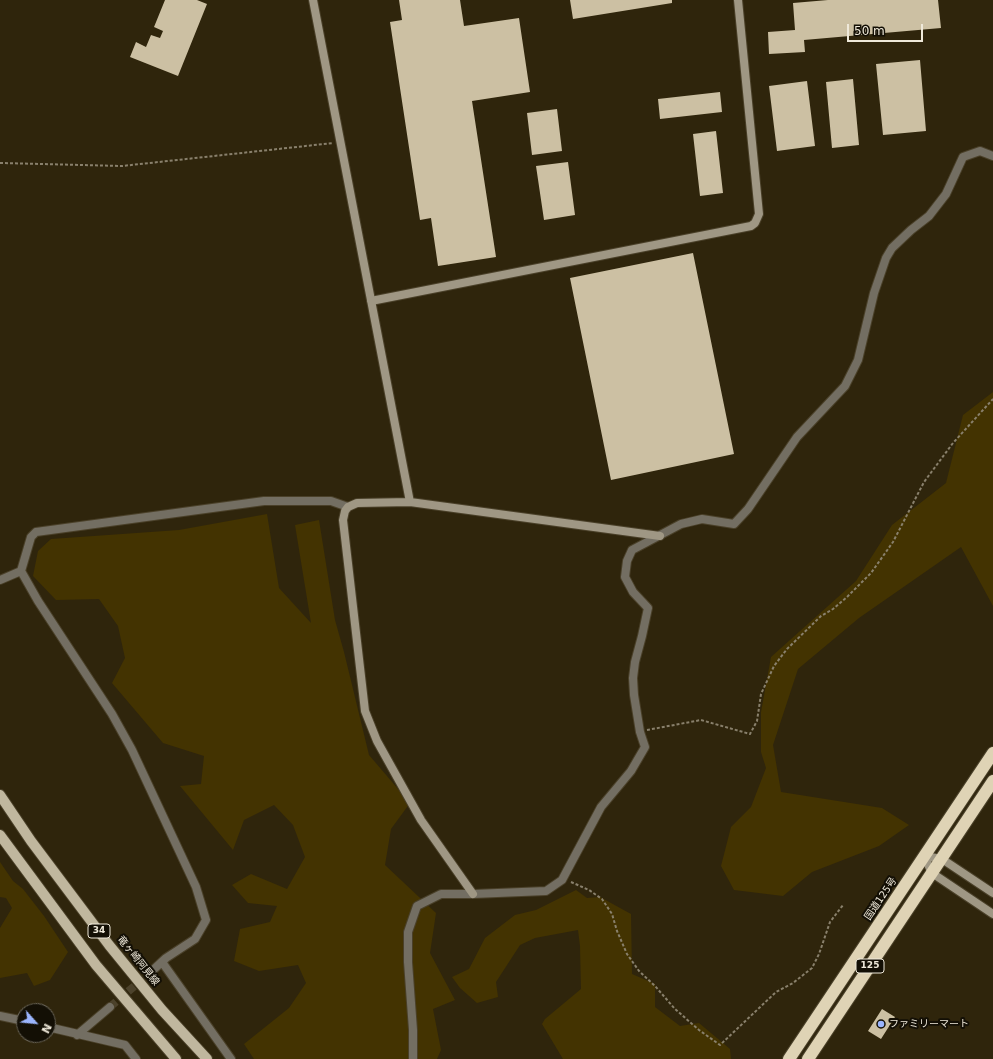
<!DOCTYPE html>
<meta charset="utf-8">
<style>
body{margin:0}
#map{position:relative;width:993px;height:1059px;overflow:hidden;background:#2f250c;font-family:"DejaVu Sans",sans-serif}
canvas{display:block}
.north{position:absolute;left:16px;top:1003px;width:40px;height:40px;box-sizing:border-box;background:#130f05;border:1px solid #6b665a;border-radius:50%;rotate:117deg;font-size:11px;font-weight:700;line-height:16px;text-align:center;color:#efe9da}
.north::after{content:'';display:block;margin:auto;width:14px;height:18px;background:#9bb5fd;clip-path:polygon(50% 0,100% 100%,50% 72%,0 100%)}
.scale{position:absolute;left:847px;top:24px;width:76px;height:18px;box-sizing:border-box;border:2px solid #efe9da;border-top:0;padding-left:5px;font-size:12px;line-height:14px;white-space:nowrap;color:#efe9da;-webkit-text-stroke:3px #130f05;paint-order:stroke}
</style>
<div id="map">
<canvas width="993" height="1059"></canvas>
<div class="north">N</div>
<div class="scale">50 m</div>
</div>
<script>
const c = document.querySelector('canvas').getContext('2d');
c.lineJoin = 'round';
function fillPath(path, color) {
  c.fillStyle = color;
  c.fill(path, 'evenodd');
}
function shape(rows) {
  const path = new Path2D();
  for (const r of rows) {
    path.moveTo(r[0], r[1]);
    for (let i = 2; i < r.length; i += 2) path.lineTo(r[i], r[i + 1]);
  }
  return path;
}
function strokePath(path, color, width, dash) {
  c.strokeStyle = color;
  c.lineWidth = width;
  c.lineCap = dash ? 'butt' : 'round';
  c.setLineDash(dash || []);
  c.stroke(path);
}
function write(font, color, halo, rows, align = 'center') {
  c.font = font + ' "DejaVu Sans","Noto Sans JP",sans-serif';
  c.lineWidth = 4;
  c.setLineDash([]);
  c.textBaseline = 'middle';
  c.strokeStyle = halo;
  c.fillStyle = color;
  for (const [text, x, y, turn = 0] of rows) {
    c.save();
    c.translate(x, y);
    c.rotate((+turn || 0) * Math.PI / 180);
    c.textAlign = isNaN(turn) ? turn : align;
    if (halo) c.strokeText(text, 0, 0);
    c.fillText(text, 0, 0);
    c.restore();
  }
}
fillPath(shape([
 [993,392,993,606,961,547,859,618,798,669,773,745,781,792,882,808,909,825,879,846,812,872,783,896,734,890,721,866,731,827,751,807,766,768,761,752,761,712,771,657,856,581,892,525,946,483,963,415],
 [267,514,279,588,311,623,295,525,319,520,335,620,344,652,369,755,410,803,391,829,385,865,436,913,430,953,455,1000,433,1009,441,1050,437,1059,254,1059,244,1044,289,1008,306,983,298,965,259,971,234,961,240,929,270,922,277,906,248,903,232,885,251,874,287,889,305,857,293,825,274,805,244,820,233,850,180,786,201,784,204,756,163,743,112,683,125,658,118,626,99,599,56,600,33,576,38,551,51,539,179,530],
 [0,862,13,881,23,889,44,916,68,952,50,980,34,986,27,973,0,978,0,928,12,908,6,898,0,897],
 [576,890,587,898,600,897,631,914,632,974,655,984,655,1007,680,1026,699,1023,730,1049,731,1059,563,1059,542,1024,545,1019,581,989,580,946,578,930,535,938,520,945,496,982,498,997,477,1003,460,988,452,977,469,969,485,938,515,915,536,910]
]), '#433301');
fillPath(shape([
 [165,0,197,0,207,4,178,76,130,57,136,42,146,47,151,35,160,38,163,31,154,27],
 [399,0,460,0,464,26,519,18,530,92,472,101,496,257,438,266,431,218,420,220,390,22,402,20],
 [570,0,672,0,672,3,573,19],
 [828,0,938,0,941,28,804,40,805,52,769,54,768,32,795,30,793,3],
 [920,60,926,131,883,135,876,64],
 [853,79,859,145,832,148,826,82],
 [807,81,815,146,777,151,769,86],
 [720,92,722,112,660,119,658,99],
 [557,109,562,151,532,155,527,113],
 [716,131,723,193,700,196,693,134],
 [568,162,575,215,544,220,536,166],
 [693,253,734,454,611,480,570,278],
 [882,1009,895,1017,881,1039,868,1031]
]), '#ccc0a3');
strokePath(shape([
 [110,1007,152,971]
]), '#4c422b', 8, [8, 4]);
const street = shape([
 [0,580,21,571],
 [162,962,231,1059],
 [152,971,166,958,195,939,206,920,196,887,132,750,112,714,38,601,21,571,31,537,36,532,264,501,331,501,348,507],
 [0,1016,24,1021],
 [48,1027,125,1045,136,1059],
 [77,1035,110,1007],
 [413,1059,413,1030,408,962,408,932,417,906,441,894,473,894,546,891,562,880,601,807,631,771,645,747,640,732,634,695,633,678,635,662,642,636,648,608,633,592,625,577,627,561,632,550,681,524,702,519,734,524,748,509,797,437,845,386,858,360,874,293,886,258,892,248,911,230,929,216,946,194,963,157,980,151,993,156]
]);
const secondary = shape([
 [313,0,410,502],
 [371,301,751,226,755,223,759,214,738,0],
 [924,856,932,873,993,914],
 [924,856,942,859,993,893],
 [473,894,421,820,377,741,365,711,343,520,345,511,348,507,357,503,410,502,660,536]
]);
const primary = shape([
 [0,795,31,841,109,945,162,1010,207,1059],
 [0,835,96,965,176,1059]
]);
const highway = shape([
 [789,1059,993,753],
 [808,1059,993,781]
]);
strokePath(street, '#4a4029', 10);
strokePath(secondary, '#4a4029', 10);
strokePath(primary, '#4a4029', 12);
strokePath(highway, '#4a4029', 14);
strokePath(shape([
 [0,163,122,166,333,143],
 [647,730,701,720,750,734,757,721,761,694,774,666,787,649,821,616,833,609,847,597,871,573,893,542,924,482,953,443,993,399],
 [571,882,589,890,602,899,612,914,617,931,627,954,639,971,655,986,675,1009,699,1030,720,1045,776,992,793,983,812,968,819,954,830,922,843,905]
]), '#89806c', 2, [3, 2]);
strokePath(street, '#736e62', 8);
strokePath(secondary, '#9f9784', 8);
strokePath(primary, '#c0b79e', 10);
strokePath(highway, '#dfd3b5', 12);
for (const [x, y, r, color] of [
 [881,1024,4,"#9bb5fd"]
]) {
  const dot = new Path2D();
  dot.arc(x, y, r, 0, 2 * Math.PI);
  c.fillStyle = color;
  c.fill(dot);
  strokePath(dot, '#130f05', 1.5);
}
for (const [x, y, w] of [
 [99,931,22],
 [870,966,28]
]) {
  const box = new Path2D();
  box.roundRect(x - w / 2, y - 7, w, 14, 3);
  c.fillStyle = '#130f05';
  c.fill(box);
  strokePath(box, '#efe9da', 1);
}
write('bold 9px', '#efe9da', null, [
 ["34",99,931],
 ["125",870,966]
]);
write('10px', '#efe9da', '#130f05', [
 ["国道125号",881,899,-56],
 ["竜ヶ崎阿見線",138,961,51]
]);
write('10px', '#efe9da', '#130f05', [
 ["ファミリーマート",889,1024]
], 'left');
</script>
